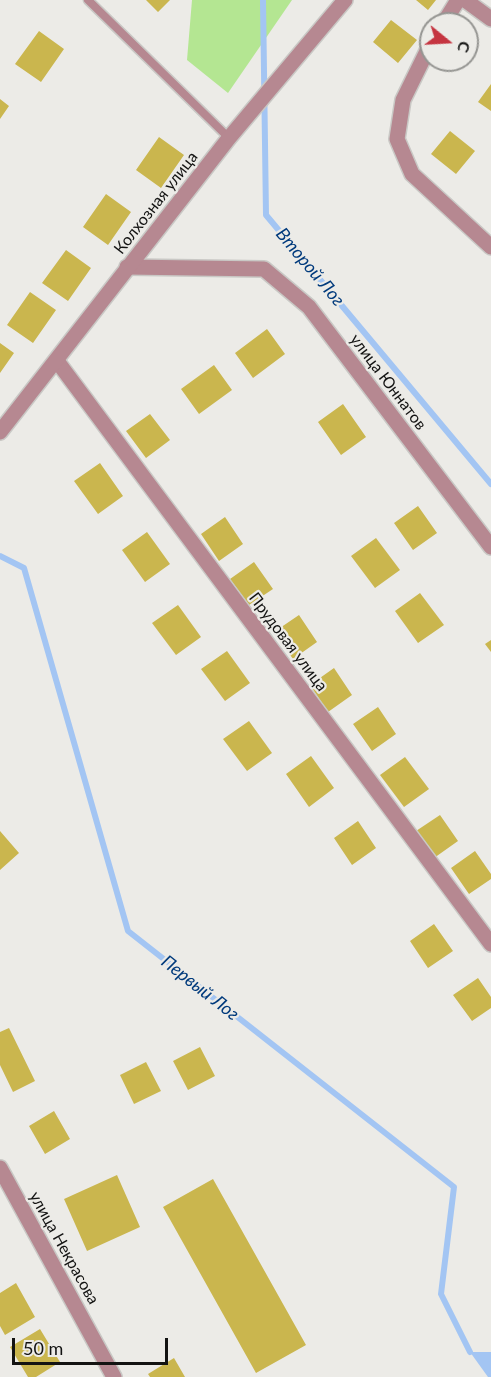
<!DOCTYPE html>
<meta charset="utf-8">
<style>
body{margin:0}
#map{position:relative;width:491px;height:1377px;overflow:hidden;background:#ecebe7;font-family:Lato,sans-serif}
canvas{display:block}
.north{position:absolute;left:419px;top:12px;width:60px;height:60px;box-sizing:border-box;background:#ecebe7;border:2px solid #959592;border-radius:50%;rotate:108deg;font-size:16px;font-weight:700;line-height:24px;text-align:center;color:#131312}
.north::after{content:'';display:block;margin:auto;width:21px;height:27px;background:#c53541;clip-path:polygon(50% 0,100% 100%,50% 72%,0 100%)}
.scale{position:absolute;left:12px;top:1338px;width:156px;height:27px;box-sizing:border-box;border:3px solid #131312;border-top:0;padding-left:8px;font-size:18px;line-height:21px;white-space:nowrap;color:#131312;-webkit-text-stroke:4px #ecebe7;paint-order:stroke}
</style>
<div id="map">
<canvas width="491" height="1377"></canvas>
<div class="north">С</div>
<div class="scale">50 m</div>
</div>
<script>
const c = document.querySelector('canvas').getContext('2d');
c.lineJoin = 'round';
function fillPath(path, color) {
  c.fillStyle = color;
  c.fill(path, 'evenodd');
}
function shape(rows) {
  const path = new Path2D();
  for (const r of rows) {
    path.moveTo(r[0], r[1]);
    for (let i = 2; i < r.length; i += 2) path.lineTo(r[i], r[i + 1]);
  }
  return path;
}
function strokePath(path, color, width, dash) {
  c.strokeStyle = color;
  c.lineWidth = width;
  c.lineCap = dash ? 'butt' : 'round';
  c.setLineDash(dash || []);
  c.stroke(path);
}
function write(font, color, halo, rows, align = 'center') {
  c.font = font + ' Lato,sans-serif';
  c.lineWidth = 4.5;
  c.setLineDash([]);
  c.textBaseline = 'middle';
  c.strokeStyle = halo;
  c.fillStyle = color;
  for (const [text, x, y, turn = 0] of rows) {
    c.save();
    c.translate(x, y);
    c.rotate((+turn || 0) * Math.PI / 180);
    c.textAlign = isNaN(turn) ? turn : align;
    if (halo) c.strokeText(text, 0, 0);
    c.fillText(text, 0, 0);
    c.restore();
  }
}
fillPath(shape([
 [192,0,292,0,228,93,187,60]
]), '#b4e692');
fillPath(shape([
 [470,1352,491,1352,491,1377,488,1377]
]), '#a3c5f3');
strokePath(shape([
 [263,0,266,215,491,484],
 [0,556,24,568,128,931,454,1187,441,1294,470,1352]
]), '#a3c5f3', 6);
fillPath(shape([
 [146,0,170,0,158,12],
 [416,0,436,0,428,10],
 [391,20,417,40,398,63,373,42],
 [39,31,64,49,41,82,15,64],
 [491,84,491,111,478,102],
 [0,99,9,106,0,119],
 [450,131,475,151,456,174,431,154],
 [159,137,184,155,161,188,136,170],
 [106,194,131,212,108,245,83,227],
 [66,250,91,268,68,301,42,283],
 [30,292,56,310,33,343,7,325],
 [267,329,285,354,253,378,235,353],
 [0,343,14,353,0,373],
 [214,365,232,390,199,414,181,389],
 [343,404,366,437,341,455,318,422],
 [150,414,170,440,146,458,126,431],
 [100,463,123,496,98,514,74,481],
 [418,506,437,533,413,550,394,523],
 [225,517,243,544,219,561,201,534],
 [147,532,170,564,145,582,122,550],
 [376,538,400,570,375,588,351,556],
 [254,562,273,589,249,605,230,579],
 [420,593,444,625,418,643,395,611],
 [178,605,201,637,176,655,152,623],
 [299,615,317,642,293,659,274,632],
 [491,640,491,652,485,644],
 [227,651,250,683,225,701,201,669],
 [334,668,352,695,328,712,310,685],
 [378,707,396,734,372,751,353,724],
 [249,721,272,753,247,771,223,739],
 [311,756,334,788,309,807,286,774],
 [405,757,429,789,404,807,380,775],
 [440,815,458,841,434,858,416,831],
 [358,821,376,848,352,865,334,838],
 [0,831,19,853,0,870],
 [475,851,491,874,491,879,469,894,451,868],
 [434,924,453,951,428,968,410,941],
 [478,978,491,997,491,1008,472,1021,453,995],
 [9,1028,35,1081,13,1092,0,1065,0,1032],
 [200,1047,215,1076,188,1090,173,1061],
 [146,1062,161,1091,134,1104,120,1075],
 [54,1111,70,1139,45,1154,29,1126],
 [117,1175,140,1227,87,1251,64,1199],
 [213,1179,306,1345,256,1373,163,1207],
 [16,1283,35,1317,5,1335,0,1326,0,1293],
 [40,1329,60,1362,36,1377,28,1377,10,1347],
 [174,1358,185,1377,150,1377,148,1374]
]), '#cab64e');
const service = shape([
 [88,0,229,138]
]);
const minor = shape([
 [465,0,491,19],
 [443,24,458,0],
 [431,43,403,100,397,139,412,174,491,247],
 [127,267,264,269,309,307,491,547],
 [57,361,491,944],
 [0,1168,114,1377]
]);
const tertiary = shape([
 [0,432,229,138,345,0]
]);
strokePath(service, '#c9c8c5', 11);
strokePath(minor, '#c9c8c5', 18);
strokePath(tertiary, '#c9c8c5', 18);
strokePath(service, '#b68891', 8);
strokePath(minor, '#b68891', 15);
strokePath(tertiary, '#b68891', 15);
write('16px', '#131312', '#ecebe7', [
 ["Колхозная улица",156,203,-52],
 ["улица Юннатов",388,382,53],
 ["Прудовая улица",288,642,53],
 ["улица Некрасова",64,1248,61]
]);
write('italic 18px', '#003a7c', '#ecebe7', [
 ["Второй Лог",310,267,50],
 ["Первый Лог",200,988,38]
]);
</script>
